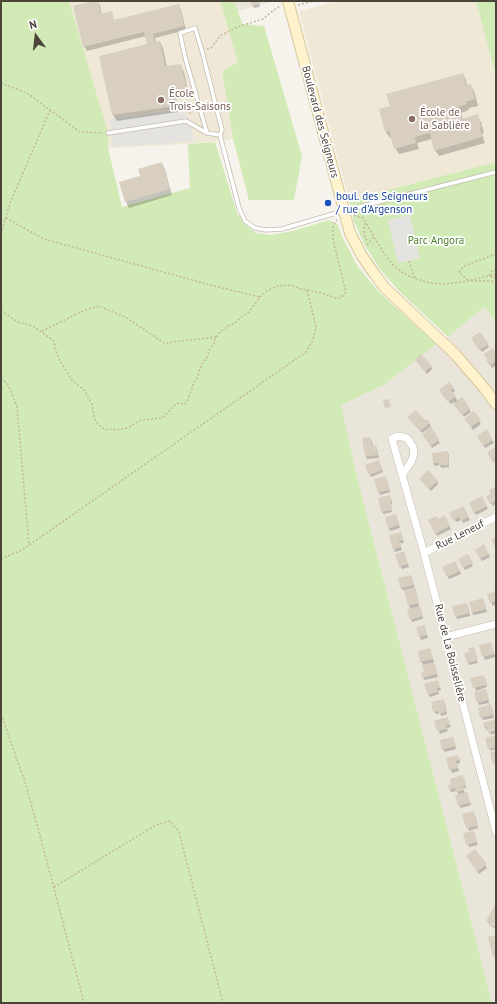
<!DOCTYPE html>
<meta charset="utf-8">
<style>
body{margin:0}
#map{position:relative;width:497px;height:1004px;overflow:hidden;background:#f6f3ec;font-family:"PT Sans",sans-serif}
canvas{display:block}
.frame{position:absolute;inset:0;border:2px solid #4b4439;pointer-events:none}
.north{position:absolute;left:16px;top:16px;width:40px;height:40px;-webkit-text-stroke:3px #fff;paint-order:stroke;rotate:345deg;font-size:11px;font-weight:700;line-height:16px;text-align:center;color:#4b4439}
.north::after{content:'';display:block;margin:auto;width:14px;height:18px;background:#4b4439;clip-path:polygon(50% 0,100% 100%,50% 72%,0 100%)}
</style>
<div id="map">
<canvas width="497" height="1004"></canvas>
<div class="frame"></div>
<div class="north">N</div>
</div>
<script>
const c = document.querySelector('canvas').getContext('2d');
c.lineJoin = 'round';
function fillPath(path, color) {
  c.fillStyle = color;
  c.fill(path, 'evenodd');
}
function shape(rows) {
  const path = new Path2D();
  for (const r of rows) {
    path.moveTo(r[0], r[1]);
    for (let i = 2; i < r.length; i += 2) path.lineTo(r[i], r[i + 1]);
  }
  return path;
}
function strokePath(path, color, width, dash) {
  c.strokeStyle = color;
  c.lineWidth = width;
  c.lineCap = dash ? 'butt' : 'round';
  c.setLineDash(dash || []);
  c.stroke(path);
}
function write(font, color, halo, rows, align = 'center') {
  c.font = font + ' "PT Sans",sans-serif';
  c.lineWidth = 3.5;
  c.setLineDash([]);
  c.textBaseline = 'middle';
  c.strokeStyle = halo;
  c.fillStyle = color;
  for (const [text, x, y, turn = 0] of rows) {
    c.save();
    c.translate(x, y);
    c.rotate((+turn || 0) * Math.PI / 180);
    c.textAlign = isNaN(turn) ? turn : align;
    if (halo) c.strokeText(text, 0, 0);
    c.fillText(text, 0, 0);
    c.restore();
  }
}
fillPath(shape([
 [235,1,274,1,238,11],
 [484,307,496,322,496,1003,492,1003,357,477,341,405,384,385,436,344,448,337]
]), '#eae5da');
fillPath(shape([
 [69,1,220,1,238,62,222,71,233,139,188,144,108,148],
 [338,1,476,1,496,76,496,162,349,200,299,11]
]), '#efe8d6');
fillPath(shape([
 [1,1,69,1,108,133,108,148,122,207,190,188,188,144,215,142,237,213,247,226,256,233,271,235,293,231,329,220,337,224,343,238,358,267,379,292,436,344,384,385,341,405,357,477,492,1003,1,1003],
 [220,1,235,1,242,24,264,26,302,156,294,200,248,200,248,196,233,139,222,71,238,62],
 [476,1,496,1,496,76],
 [496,162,496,322,484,307,448,337,399,291,379,268,364,244,354,221,349,200]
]), '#d2eab5');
fillPath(shape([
 [173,111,188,115,194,141,113,147,110,119],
 [410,215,420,258,398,263,388,220]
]), '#e5e3e0');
fillPath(shape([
 [97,1,100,5,102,15,111,13,115,21,178,5,181,10,186,30,155,38,156,43,160,42,163,48,167,67,180,65,184,72,189,96,175,100,178,112,117,121,113,115,148,45,146,36,87,51,84,46],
 [250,1,260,1,259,1,260,7,254,8],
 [463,74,466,80,467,86,470,85,474,91,478,106,469,108,469,110,461,113,463,120,477,116,481,122,484,133,482,134,485,143,439,156,435,150,432,139,417,143,419,149,399,154,395,148,392,137,390,138,386,132,391,107],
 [161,163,165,169,172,195,129,208,126,202,120,183,142,177],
 [480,333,489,347,482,352,474,341],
 [496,349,496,365,492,368,487,360],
 [418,363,431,366,432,369,427,374],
 [453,388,455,391,452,393,458,401,466,404,468,406,467,407,471,412,464,417,454,402,451,404,441,393],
 [474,413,481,424,473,430,467,421],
 [410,419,425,422,429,423,431,426,430,427,440,443,432,448,424,434,427,432,426,430,422,433],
 [486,431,494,443,485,448,478,436],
 [370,438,372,441,373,447,376,446,377,449,379,458,367,459,366,457],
 [447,452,449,455,449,467,441,468,440,465,435,466,433,463],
 [380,464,383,472,371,477,370,474],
 [387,480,390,492,380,495,379,492],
 [422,481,437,481,438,484,431,491],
 [496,488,496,504,493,506,488,497,492,494],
 [482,497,488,509,476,515,470,504],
 [391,499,392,504,391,504,392,512,384,514,382,512],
 [463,507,470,520,463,523,462,520,456,522,451,513],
 [444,517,451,529,437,536,429,520,438,520],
 [397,518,400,528,390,531,389,528],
 [401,533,404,543,400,543,402,550,395,552,391,536],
 [484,546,490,557,482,561,476,550],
 [404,552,409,567,402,569,400,566],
 [468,555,473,566,465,570,459,560],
 [455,562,461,574,449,579,443,568],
 [411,576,416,591,419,606,421,610,423,619,412,622,411,619,411,610,409,606,405,590,403,590,401,588],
 [496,592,496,604,493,606,488,595],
 [483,599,487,612,474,615,472,613],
 [468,606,470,616,457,619,456,616],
 [424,626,428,638,421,640,417,628],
 [491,643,495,657,485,660,481,646],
 [474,648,475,651,478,663,469,665,468,663,470,652],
 [430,649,434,662,433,662,435,666,438,677,425,680,423,678,425,672,423,664,421,662,419,652],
 [485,678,487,687,476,691,472,679],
 [438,682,441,690,438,691,439,694,430,697,428,694],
 [487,693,489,703,479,705,478,702],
 [445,703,447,714,441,716,440,713,436,714,434,711],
 [479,708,492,708,494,718,483,720],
 [449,721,451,727,447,728,448,731,440,734,435,722],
 [496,721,496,733,491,735,489,730,487,730,485,727],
 [496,736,496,749,491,751,489,748],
 [453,738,456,749,445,752,443,749],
 [447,759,460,759,460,763,457,764,459,771,452,773],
 [464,779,466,788,463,788,465,794,467,794,468,796,471,805,461,808,459,805,459,795,458,793,456,791,451,792,450,790,453,785],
 [464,815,475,815,478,828,469,831],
 [473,832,478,845,469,847,465,834],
 [475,850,487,868,479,874,469,859],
 [496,905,496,925,490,921,490,924,496,927,496,929,490,925,487,921]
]), '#0003');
fillPath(shape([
 [93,1,98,1,101,14,112,11,114,20,179,4,184,26,153,34,155,42,160,41,165,66,181,64,187,90,173,94,175,106,112,115,99,56,147,44,144,32,83,47,73,6],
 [251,1,259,1,260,4,252,6],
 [463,73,466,85,471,84,475,99,466,102,467,104,458,107,462,119,478,114,481,127,480,128,482,137,434,151,430,133,415,137,416,143,394,149,389,131,385,132,379,109,390,106,386,94],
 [162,162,170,189,125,202,119,182,140,176,138,169],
 [480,332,489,344,479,350,471,338],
 [493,348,494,350,496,348,496,361,490,366,486,360,487,359,484,354],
 [421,354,432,366,425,372,415,360],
 [449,382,454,388,451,390,456,396,448,402,439,390],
 [462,397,467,403,466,404,470,409,462,415,453,404],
 [389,399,391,407,385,408,383,400],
 [416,410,425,420,427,419,430,423,420,431,407,417],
 [474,411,481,420,471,427,464,419],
 [431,426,439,440,430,446,422,434,426,432,425,430],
 [487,429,493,440,483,446,477,436],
 [371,437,372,446,376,445,378,455,365,457,362,438],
 [496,447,496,461,493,463,487,452],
 [448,451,449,465,439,465,439,463,433,463,432,453],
 [379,460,383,470,369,475,365,465],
 [428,470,438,481,429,489,419,479],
 [386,476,389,490,378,493,374,479],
 [496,487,496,501,490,504,486,496,491,494,489,490],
 [390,495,392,501,390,502,392,510,381,512,378,498],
 [482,496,487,506,474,513,469,503],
 [463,506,469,517,461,521,459,517,453,520,449,513],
 [396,514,399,525,388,529,385,517],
 [445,515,450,526,435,534,428,520,436,516,438,519],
 [401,532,403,540,399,541,401,547,393,549,389,535],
 [496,537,496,546,495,547,491,539],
 [484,544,489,554,480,559,475,550],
 [404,551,408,564,399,567,395,554],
 [468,554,473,563,463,568,458,559],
 [455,561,460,571,447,577,442,567],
 [411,575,414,585,400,588,398,578],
 [415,587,419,603,408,606,404,590],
 [496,591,496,601,490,603,487,594],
 [483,598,486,609,472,613,469,602],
 [467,603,469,613,455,617,452,606],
 [420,606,422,616,410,620,407,609],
 [425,625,427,635,419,637,416,627],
 [491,642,494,654,482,657,479,645],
 [474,647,477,661,467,663,464,653,469,652,468,648],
 [430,648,433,659,420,662,418,651],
 [434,662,437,674,422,678,421,672,424,672,422,665],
 [484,675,487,685,473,688,470,678],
 [438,680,440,688,437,688,438,692,428,695,424,684],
 [486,689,489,700,477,703,474,692],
 [444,699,446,712,439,714,438,711,433,712,431,702],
 [491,704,493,715,480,718,478,708],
 [448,717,450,725,446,725,447,729,437,731,434,721],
 [496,719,496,730,488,733,487,727,484,728,483,723],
 [496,735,496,747,488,749,485,738],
 [453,737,456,746,442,750,440,740],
 [496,751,496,763,493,764,490,753],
 [458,755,460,760,456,761,458,768,449,770,446,758],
 [463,775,466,785,463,786,464,790,456,792,455,788,449,790,448,785,451,784,450,779],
 [467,792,470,803,458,806,455,795],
 [474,811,477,826,466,828,462,814],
 [474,831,477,842,466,845,463,833],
 [475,849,487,864,477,872,466,856],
 [496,903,496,926,486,921],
 [496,935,496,956,493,957,488,937]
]), '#d8cfc1');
const lane = shape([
 [108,133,186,121,207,133,220,135,239,208,245,221,255,228,266,230,282,229,343,211,496,172],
 [207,133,185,57,180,33,195,28,202,51,222,130,220,135]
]);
const street = shape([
 [402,475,411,462,414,454,413,447,407,438,398,436,392,439,424,553,496,832],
 [424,553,496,517],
 [445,637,496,624]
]);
const secondary = shape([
 [288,1,350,233,362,256,373,272,385,288,455,354,486,390,496,404]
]);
strokePath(lane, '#c2bbae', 5);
strokePath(street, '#c2bbae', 8);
strokePath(secondary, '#d6c79b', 12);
strokePath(shape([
 [298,5,313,1],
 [207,49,211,48,220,36,237,27,263,19,274,10,280,6],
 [1,83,27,93,80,132,103,133],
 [170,107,178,108,193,114],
 [354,215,363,218,382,250,392,264,403,273,416,279,430,283,444,284,468,281,496,274],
 [6,218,44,239,214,286,260,297],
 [1,221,6,218],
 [365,223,364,229,365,237,368,242],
 [1,234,10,203,50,110],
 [367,245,374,236],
 [409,261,413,273,416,279],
 [496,269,492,271,489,276,496,278],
 [468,280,459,272,464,266,496,254],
 [471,281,492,281,496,283],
 [1,311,18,322,33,326,54,341,55,349,60,361,67,372,71,379,84,390,87,395,92,404,94,417,97,423,105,430,110,429,116,430,127,428,141,420,162,418,177,403,185,404,188,399,195,380,198,377,199,371,203,362,207,358,210,348,214,344,214,341,219,333,228,326,235,323,241,317,249,312,260,297,267,291,277,286,291,285,301,289,322,293,335,298,340,298,344,295,346,292,333,240,333,225,337,220],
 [42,331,85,310,99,306,127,318,164,343,217,337],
 [1,379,7,383,11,391,17,407,29,545],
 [1,559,22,550,306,352,313,340,316,327,307,290],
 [1,714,25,782,41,839,84,1003],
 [54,887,156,825,170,821,179,832,223,1003]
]), '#c4b79f', 1.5, [2, 2]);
strokePath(lane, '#fff', 3.5);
strokePath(street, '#fff', 7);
strokePath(secondary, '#fff3cd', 10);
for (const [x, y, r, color] of [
 [161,100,4,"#8d6e63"],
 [412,119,4,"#8d6e63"],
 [328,203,4,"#1a4fb4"]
]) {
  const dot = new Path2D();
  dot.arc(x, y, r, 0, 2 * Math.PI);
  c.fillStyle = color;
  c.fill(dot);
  strokePath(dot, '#fff', 1.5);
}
write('11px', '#785e54', '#fff', [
 ["École",169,94],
 ["Trois-Saisons",169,107],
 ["École de",420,113],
 ["la Sablière",420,126]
], 'left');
write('11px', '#4b4439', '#fff', [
 ["Boulevard des Seigneurs",320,122,75],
 ["Rue Leneuf",460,535,-27],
 ["Rue de La Boisselière",450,653,76]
]);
write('11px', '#164399', '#fff', [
 ["boul. des Seigneurs",336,197],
 ["/ rue d'Argenson",336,210]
], 'left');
write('11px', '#4a7f2a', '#fff', [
 ["Parc Angora",436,241]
]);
</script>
